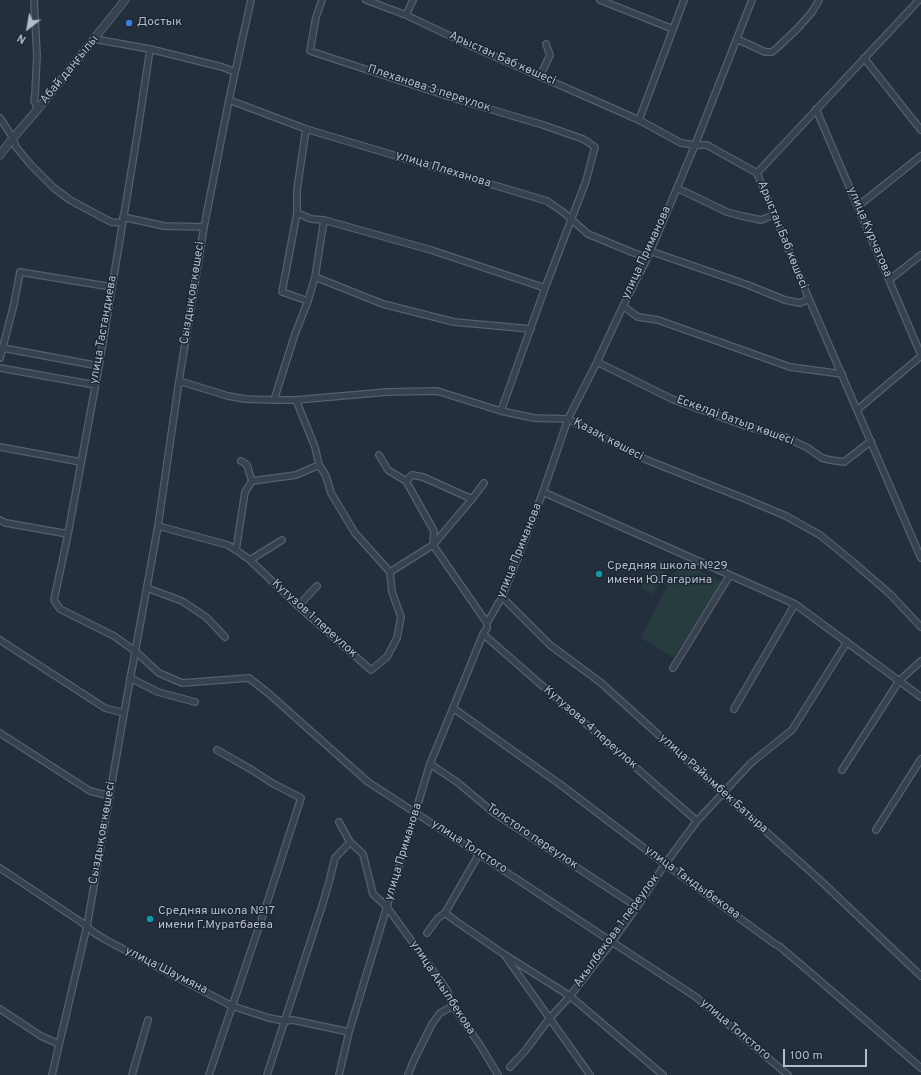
<!DOCTYPE html>
<meta charset="utf-8">
<style>
body{margin:0}
#map{position:relative;width:921px;height:1075px;overflow:hidden;background:#242f3e;font-family:Overpass,sans-serif}
canvas{display:block}
.north{position:absolute;left:8px;top:8px;width:40px;height:40px;-webkit-text-stroke:3px #1d2633;paint-order:stroke;rotate:211deg;font-size:11px;font-weight:700;line-height:16px;text-align:center;color:#b4bcc9}
.north::after{content:'';display:block;margin:auto;width:14px;height:18px;background:#b4bcc9;clip-path:polygon(50% 0,100% 100%,50% 72%,0 100%)}
.scale{position:absolute;left:783px;top:1049px;width:84px;height:18px;box-sizing:border-box;border:2px solid #b4bcc9;border-top:0;padding-left:5px;font-size:12px;line-height:14px;white-space:nowrap;color:#b4bcc9;-webkit-text-stroke:3px #1d2633;paint-order:stroke}
</style>
<div id="map">
<canvas width="921" height="1075"></canvas>
<div class="north">N</div>
<div class="scale">100 m</div>
</div>
<script>
const c = document.querySelector('canvas').getContext('2d');
c.lineJoin = 'round';
function fillPath(path, color) {
  c.fillStyle = color;
  c.fill(path, 'evenodd');
}
function shape(rows) {
  const path = new Path2D();
  for (const r of rows) {
    path.moveTo(r[0], r[1]);
    for (let i = 2; i < r.length; i += 2) path.lineTo(r[i], r[i + 1]);
  }
  return path;
}
function strokePath(path, color, width, dash) {
  c.strokeStyle = color;
  c.lineWidth = width;
  c.lineCap = dash ? 'butt' : 'round';
  c.setLineDash(dash || []);
  c.stroke(path);
}
function write(font, color, halo, rows, align = 'center') {
  c.font = font + ' Overpass,sans-serif';
  c.lineWidth = 3;
  c.setLineDash([]);
  c.textBaseline = 'middle';
  c.strokeStyle = halo;
  c.fillStyle = color;
  for (const [text, x, y, turn = 0] of rows) {
    c.save();
    c.translate(x, y);
    c.rotate((+turn || 0) * Math.PI / 180);
    c.textAlign = isNaN(turn) ? turn : align;
    if (halo) c.strokeText(text, 0, 0);
    c.fillText(text, 0, 0);
    c.restore();
  }
}
fillPath(shape([
 [680,561,721,582,674,657,641,638],
 [652,567,665,572,653,594,641,588]
]), '#263c3f');
const minor = shape([
 [34,0,37,55,35,95,34,101,38,109],
 [322,0,316,17,310,51,453,98,543,125,583,139,595,147,586,181,545,288,501,411],
 [366,0,406,15,471,46,639,120,681,143,695,145,707,145,757,173,809,299,921,558],
 [600,0,673,29],
 [406,15,413,0],
 [94,39,150,49,222,67,235,72],
 [737,39,765,52,772,52,778,47,798,28,812,12,819,0],
 [150,49,137,136,99,366,68,534,54,600,60,609,114,636,135,651,159,673,182,683,249,678,268,693,368,782,479,854,612,942,696,997,788,1075],
 [864,58,921,130],
 [540,76,550,55,546,44],
 [229,100,306,129,547,201,563,212,588,234,634,253,648,257],
 [816,109,921,355],
 [0,118,13,138,16,147,31,165,54,188,70,200,96,214,111,222,122,223],
 [639,120,684,0],
 [306,129,297,190,297,213,282,292,308,301],
 [757,173,919,0],
 [677,188,727,212,742,216,761,220,774,215],
 [858,206,921,156],
 [297,213,311,219,324,220,431,250,545,288],
 [123,217,164,226,204,227],
 [650,251,748,285,785,300,800,303,809,299],
 [315,277,383,304,454,322,531,329],
 [889,280,921,255],
 [623,306,638,317,658,320,790,367,842,374],
 [3,348,99,366],
 [0,358,14,304,20,272,112,287],
 [597,362,672,399,748,427,785,437,808,448,822,458,830,460,844,462,871,441],
 [0,368,95,385],
 [179,381,228,396,245,399,274,400,296,400,387,392,437,391,501,411,534,418,568,419,647,460,748,500,786,516,820,535,853,562,890,594,921,627],
 [274,400,295,334,308,301,315,277,324,220],
 [857,410,921,356],
 [0,447,81,462],
 [379,455,388,470,406,481,434,531,433,545,487,623],
 [252,481,296,475,319,465],
 [406,481,412,475,423,477,472,499],
 [543,492,730,575,795,604,921,697],
 [0,520,6,523,68,534],
 [158,526,228,545,236,550,250,560,298,606,371,670,387,657,397,638,401,617,392,592,390,572,355,533,331,493,326,476,319,465,315,447,296,400],
 [236,550,245,492,252,481,247,465,241,461],
 [250,560,282,540],
 [390,572,433,545,472,499,484,483],
 [147,588,182,601,206,617,225,637],
 [502,597,550,645,600,682,723,793,822,882,921,976],
 [298,606,317,586],
 [483,634,697,821],
 [0,640,105,708,124,713],
 [673,668,730,575],
 [130,678,158,692,195,702],
 [453,708,561,785,665,864,775,944,779,946,812,974,921,1068],
 [734,709,795,604],
 [0,733,90,791,110,796],
 [430,764,457,782,494,813,637,907],
 [842,770,899,681,921,661],
 [339,822,350,842,363,854,373,894,387,907,447,990,453,1006,480,1045,498,1075],
 [876,830,921,759],
 [479,854,445,913,457,922,505,955,570,996,663,1075],
 [0,868,87,926,93,932,106,940,232,1006,269,1018,285,1021,293,1020,349,1032],
 [427,933,438,918,445,913],
 [506,957,590,1075],
 [0,1009,41,1036,59,1044],
 [510,1067,525,1051,549,1019,570,996,612,942,637,907,665,864,697,821,751,763,792,730,847,642],
 [52,1075,87,926,124,713,158,526,179,381,204,227,229,100,251,0],
 [132,1075,148,1020],
 [209,1075,267,903,301,798,272,783,252,770,217,750],
 [267,1075,322,906,329,882,335,858,350,842],
 [339,1075,349,1032,430,764,453,708,483,634,487,628,487,623,502,597,521,550,543,492,568,419,597,362,623,306,648,257,695,145,752,0],
 [408,1075,414,1060,432,1024,440,1013,453,1006]
]);
const tertiary = shape([
 [0,155,13,138,38,109,125,0]
]);
strokePath(minor, '#565f6c', 8);
strokePath(tertiary, '#565f6c', 9);
strokePath(minor, '#38414e', 5.5);
strokePath(tertiary, '#38414e', 7);
for (const [x, y, r, color] of [
 [129,23,4,"#3f7fe0"],
 [599,574,4,"#0f9aa8"],
 [150,919,4,"#0f9aa8"]
]) {
  const dot = new Path2D();
  dot.arc(x, y, r, 0, 2 * Math.PI);
  c.fillStyle = color;
  c.fill(dot);
  strokePath(dot, '#1d2633', 1.5);
}
write('12px', '#b4bcc9', '#1d2633', [
 ["Достык",137,23],
 ["Средняя школа №29",607,567],
 ["имени Ю.Гагарина",607,581],
 ["Средняя школа №17",158,912],
 ["имени Г.Муратбаева",158,926]
], 'left');
write('12px', '#b4bcc9', '#1d2633', [
 ["Арыстан Баб көшесі",502,59,24],
 ["Абай даңғылы",70,70,-51],
 ["Плеханова 3 переулок",429,89,18],
 ["улица Плеханова",443,170,17],
 ["улица Курчатова",869,232,67],
 ["Арыстан Баб көшесі",782,235,68],
 ["улица Приманова",647,253,-65],
 ["Сыздықов көшесі",193,293,-81],
 ["улица Тастандиева",104,330,-80],
 ["Ескелді батыр көшесі",735,421,20],
 ["Қазақ көшесі",608,440,28],
 ["улица Приманова",520,551,-68],
 ["Кутузов 1 переулок",314,619,42],
 ["Кутузова 4 переулок",590,728,41],
 ["улица Райымбек Батыра",713,784,42],
 ["Сыздықов көшесі",103,833,-80],
 ["Толстого переулок",532,837,34],
 ["улица Толстого",469,847,33],
 ["улица Приманова",404,852,-73],
 ["улица Тандыбекова",692,883,36],
 ["Акылбекова 1 переулок",617,931,-54],
 ["улица Шаумяна",166,971,27],
 ["улица Акылбекова",442,988,57],
 ["улица Толстого",735,1030,40]
]);
</script>
